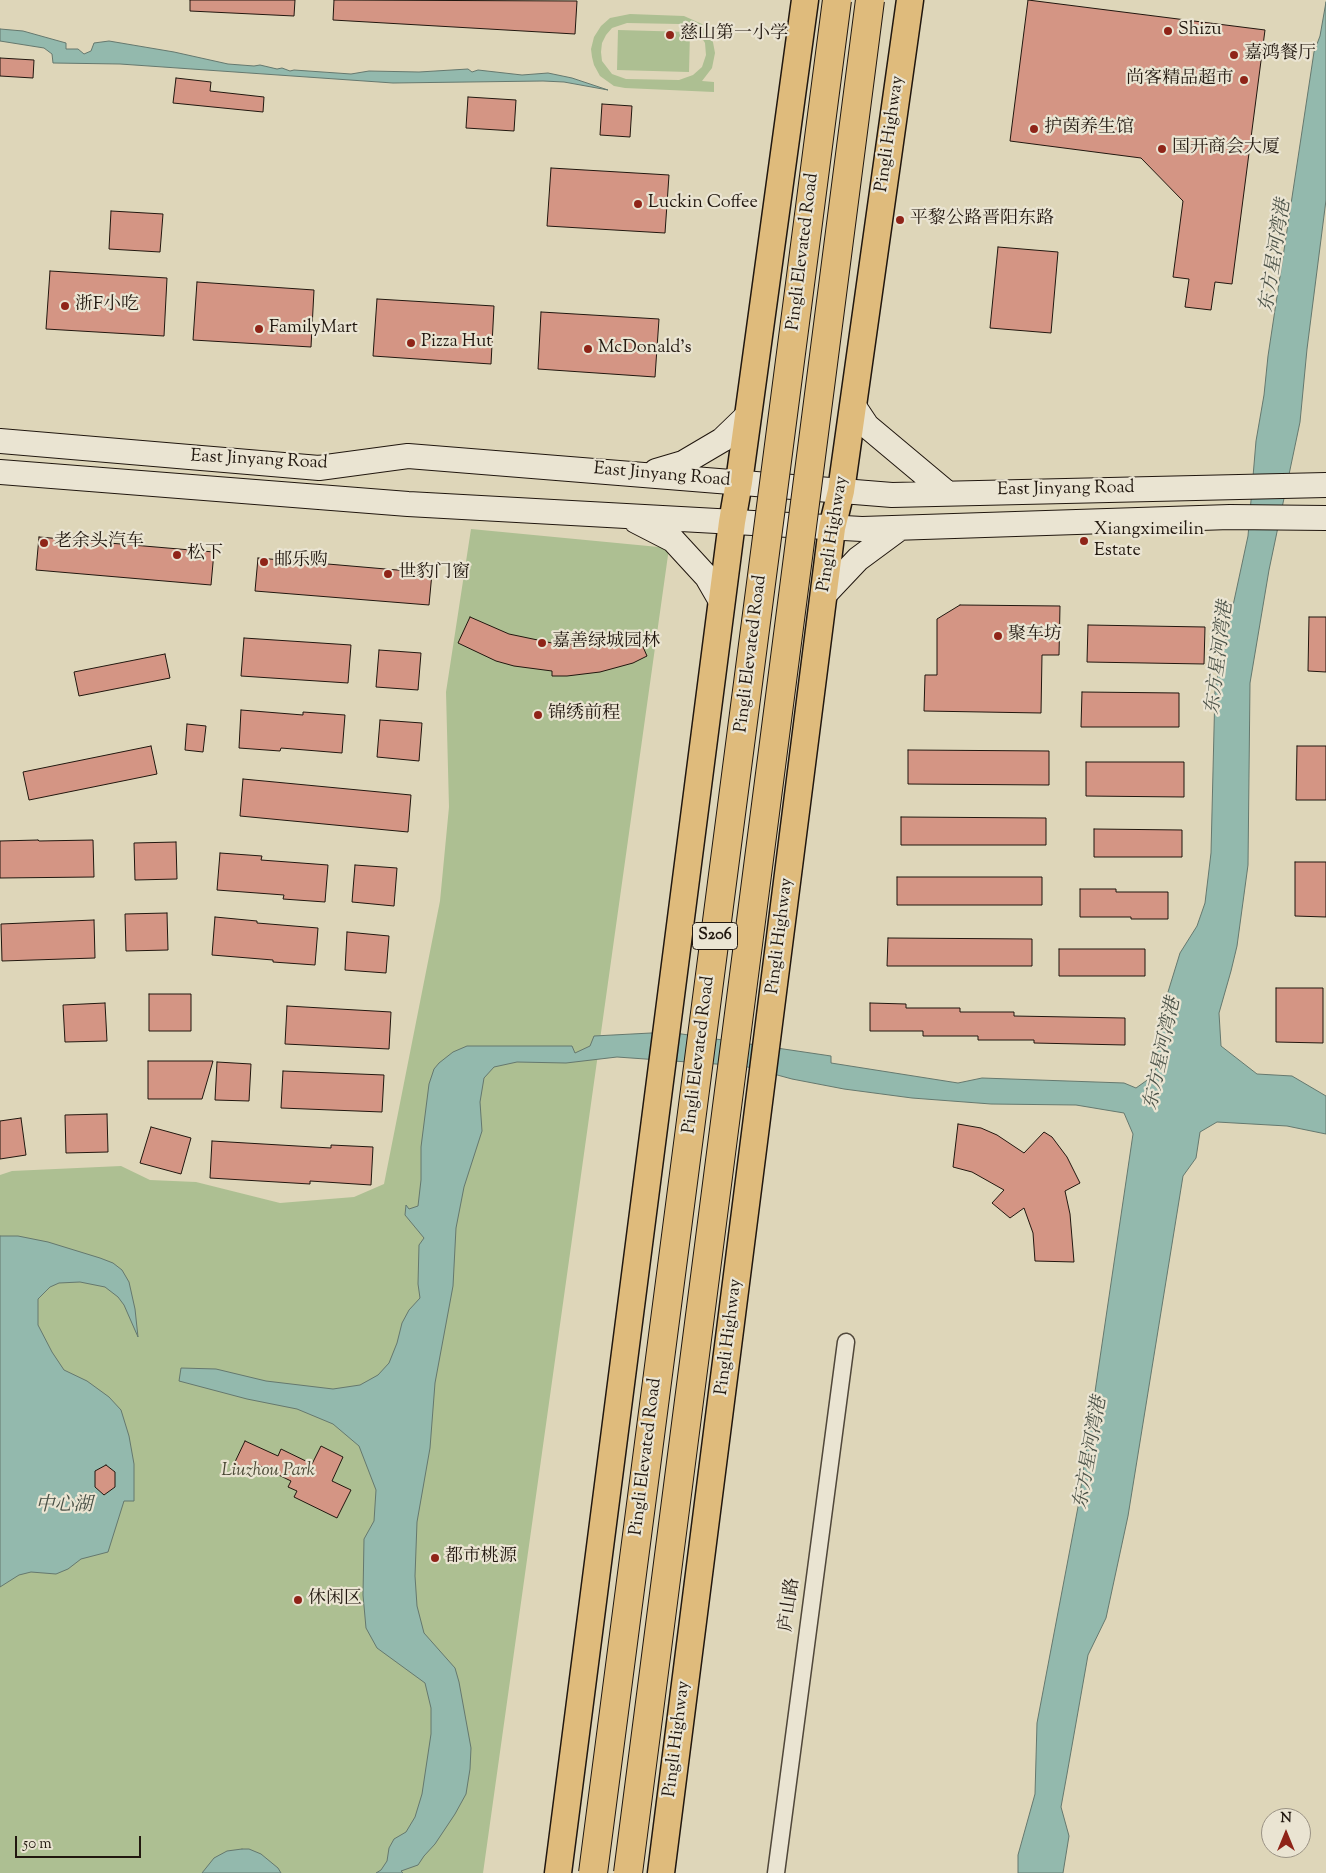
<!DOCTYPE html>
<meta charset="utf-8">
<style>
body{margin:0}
#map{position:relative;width:1326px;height:1873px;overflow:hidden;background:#ded6b9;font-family:"Sorts Mill Goudy",serif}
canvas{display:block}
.north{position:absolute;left:1261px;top:1808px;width:50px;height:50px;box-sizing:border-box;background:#eae4d2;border:1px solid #9a9284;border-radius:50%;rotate:0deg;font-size:14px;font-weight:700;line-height:20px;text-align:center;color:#21170f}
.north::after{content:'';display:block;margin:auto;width:18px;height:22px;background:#8f2418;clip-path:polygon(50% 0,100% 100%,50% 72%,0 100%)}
.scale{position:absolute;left:15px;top:1836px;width:126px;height:22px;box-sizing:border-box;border:2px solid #21170f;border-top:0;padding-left:6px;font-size:15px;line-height:18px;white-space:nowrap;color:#21170f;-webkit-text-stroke:4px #eae4d2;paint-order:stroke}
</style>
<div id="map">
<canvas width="1326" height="1873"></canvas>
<div class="north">N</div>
<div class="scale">50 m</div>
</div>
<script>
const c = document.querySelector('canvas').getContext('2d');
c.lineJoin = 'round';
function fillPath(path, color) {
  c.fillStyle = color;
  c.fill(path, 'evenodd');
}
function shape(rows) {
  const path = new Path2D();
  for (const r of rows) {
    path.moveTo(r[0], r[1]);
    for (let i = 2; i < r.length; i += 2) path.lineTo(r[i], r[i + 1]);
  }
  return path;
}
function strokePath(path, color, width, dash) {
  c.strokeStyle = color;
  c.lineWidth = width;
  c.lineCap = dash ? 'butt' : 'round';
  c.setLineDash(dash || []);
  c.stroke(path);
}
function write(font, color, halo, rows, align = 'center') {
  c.font = font + ' "Sorts Mill Goudy","Noto Serif SC",serif';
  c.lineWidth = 4.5;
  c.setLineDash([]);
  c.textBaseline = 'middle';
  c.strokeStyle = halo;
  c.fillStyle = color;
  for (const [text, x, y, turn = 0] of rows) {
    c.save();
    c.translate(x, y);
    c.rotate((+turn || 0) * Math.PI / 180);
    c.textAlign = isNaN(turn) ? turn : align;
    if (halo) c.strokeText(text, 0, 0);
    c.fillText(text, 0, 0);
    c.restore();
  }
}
fillPath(shape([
 [630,14,684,16,702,24,712,37,715,53,712,68,702,81,714,82,714,92,625,88,614,86,600,76,594,65,592,57,591,49,594,37,601,26,610,18],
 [627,23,679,24,691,28,700,35,705,43,706,55,702,67,693,75,679,80,626,79,612,74,602,61,601,52,602,43,606,35,612,28],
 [618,30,690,32,689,72,617,70],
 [471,529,669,548,483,1873,0,1873,0,1175,12,1171,121,1166,150,1180,196,1182,280,1203,354,1197,384,1184,440,901,449,807,446,692]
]), '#adbf92');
const water = shape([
 [1326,2,1326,200,1307,349,1300,422,1269,570,1250,683,1248,865,1237,946,1231,971,1219,1013,1221,1046,1257,1074,1292,1076,1326,1096,1326,1134,1287,1126,1217,1122,1200,1132,1196,1158,1183,1176,1128,1516,1106,1618,1088,1655,1067,1774,1061,1807,1069,1836,1063,1873,1018,1873,1018,1855,1035,1794,1037,1723,1078,1507,1133,1134,1124,1113,1076,1105,991,1104,912,1098,844,1089,792,1079,744,1066,617,1057,566,1063,517,1062,494,1067,484,1078,480,1102,482,1131,464,1187,456,1228,453,1286,435,1383,430,1448,417,1522,415,1576,417,1606,424,1633,455,1668,459,1682,471,1748,470,1769,466,1794,455,1814,435,1844,424,1856,418,1865,401,1871,403,1873,376,1873,381,1870,387,1861,389,1848,394,1839,406,1832,415,1817,422,1794,431,1734,431,1708,425,1683,377,1648,366,1628,363,1595,364,1539,374,1521,376,1490,359,1446,333,1424,297,1409,247,1399,179,1381,181,1368,216,1369,266,1381,333,1389,360,1385,378,1375,389,1363,397,1343,402,1323,409,1310,420,1298,418,1284,419,1245,424,1238,405,1215,406,1205,409,1209,418,1206,421,1180,421,1147,429,1084,434,1069,439,1063,453,1052,467,1046,572,1046,575,1053,590,1046,594,1036,651,1033,675,1033,831,1056,831,1063,958,1083,982,1078,1124,1083,1136,1088,1153,1076,1158,1063,1155,1047,1160,1018,1180,953,1197,926,1205,903,1211,853,1215,689,1248,536,1256,441,1264,395,1268,356,1314,52,1320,36,1326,2],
 [0,29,23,31,66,43,66,49,78,49,84,54,91,51,94,43,109,41,174,52,228,64,254,66,260,65,277,69,282,68,290,71,294,70,351,74,369,71,419,72,468,69,472,72,478,70,522,75,548,73,572,78,608,90,564,82,543,81,393,83,120,64,53,63,52,54,44,48,0,41,0,29],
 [0,1236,18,1236,48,1242,100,1258,113,1263,122,1270,129,1282,135,1309,138,1337,124,1305,118,1297,105,1287,80,1282,59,1283,50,1287,38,1299,38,1325,52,1352,64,1370,87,1381,109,1397,121,1410,129,1436,134,1464,134,1501,124,1501,108,1552,81,1559,68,1569,56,1574,31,1572,19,1575,0,1587,0,1236],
 [242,1849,249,1849,261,1854,278,1868,281,1873,202,1873,214,1858,227,1851,242,1849]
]);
fillPath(water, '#93b9ad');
strokePath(water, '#65786e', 1);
const building = shape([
 [190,0,295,0,294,16,190,11,190,0],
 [334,0,577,1,575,34,333,20,334,0],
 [1028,0,1265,30,1232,284,1215,282,1211,310,1185,307,1189,279,1173,277,1183,201,1141,158,1010,141,1028,0],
 [0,58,34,60,33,78,0,76,0,58],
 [176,78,211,82,210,91,264,97,263,112,173,103,176,78],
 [468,97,516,100,514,131,466,128,468,97],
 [602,104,632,106,630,137,600,135,602,104],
 [551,168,669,175,665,233,547,226,551,168],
 [111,211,163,214,160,252,109,249,111,211],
 [998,247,1058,252,1051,333,990,328,998,247],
 [50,271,167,278,164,336,46,329,50,271],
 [197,282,314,290,311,347,193,340,197,282],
 [377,299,494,306,491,364,373,356,377,299],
 [541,312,659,319,655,377,538,369,541,312],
 [39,537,214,552,211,585,36,570,39,537],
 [258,558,432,573,429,605,255,591,258,558],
 [960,605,1060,606,1059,655,1042,655,1041,713,924,711,925,675,937,675,937,619,960,605],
 [470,617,509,634,552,643,552,641,571,644,597,642,610,640,636,631,647,656,633,663,600,672,567,676,552,676,552,671,514,666,496,661,458,643,470,617],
 [1309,617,1326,617,1326,672,1308,671,1309,617],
 [1088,625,1205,627,1204,664,1087,662,1088,625],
 [244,638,351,645,348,683,241,676,244,638],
 [379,650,421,653,418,690,376,687,379,650],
 [165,654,170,678,79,696,74,672,165,654],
 [1082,692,1179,693,1179,727,1081,727,1082,692],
 [241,710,303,715,303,712,345,715,342,753,281,748,280,751,239,748,241,710],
 [380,720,422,723,419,761,377,757,380,720],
 [187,724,206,726,203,752,185,750,187,724],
 [151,746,157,774,29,800,23,772,151,746],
 [1297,746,1326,746,1326,800,1296,800,1297,746],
 [908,750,1049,751,1049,785,908,784,908,750],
 [1086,762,1184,762,1184,797,1086,796,1086,762],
 [243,779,411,795,408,832,240,816,243,779],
 [901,817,1046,818,1046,845,901,845,901,817],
 [1094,829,1182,830,1182,857,1094,857,1094,829],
 [38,840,39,841,93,840,94,877,0,878,0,841,38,840],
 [176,842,177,879,135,880,134,843,176,842],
 [220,853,262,856,261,860,328,865,325,902,283,899,284,895,217,890,220,853],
 [1295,862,1326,862,1326,917,1295,916,1295,862],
 [355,865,397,868,394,906,352,902,355,865],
 [897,877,1042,877,1042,905,897,905,897,877],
 [1080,889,1116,889,1116,892,1168,892,1168,919,1131,919,1131,917,1080,917,1080,889],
 [167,913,168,950,126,951,125,914,167,913],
 [215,917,257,921,257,923,318,928,315,965,273,962,273,960,212,955,215,917],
 [94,920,95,958,2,961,1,924,94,920],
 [347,932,389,936,386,973,345,970,347,932],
 [888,938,1032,939,1032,966,887,966,888,938],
 [1059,949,1145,949,1145,976,1059,976,1059,949],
 [1276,988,1323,988,1323,1043,1276,1042,1276,988],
 [149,994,191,994,191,1031,149,1031,149,994],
 [105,1003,107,1041,65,1042,63,1005,105,1003],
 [870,1003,906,1004,906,1008,960,1008,960,1012,1014,1012,1014,1016,1125,1018,1125,1045,1034,1043,1034,1040,978,1040,978,1036,923,1036,923,1031,870,1031,870,1003],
 [287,1006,391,1012,389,1049,285,1044,287,1006],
 [148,1061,213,1061,202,1099,148,1099,148,1061],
 [217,1062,251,1064,249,1101,215,1100,217,1062],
 [283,1071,384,1075,382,1112,281,1108,283,1071],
 [107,1114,108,1152,66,1153,65,1115,107,1114],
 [21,1118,26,1155,0,1159,0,1121,21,1118],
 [958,1124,981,1128,997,1135,1024,1153,1044,1132,1052,1137,1067,1157,1080,1183,1065,1191,1070,1214,1074,1262,1035,1261,1033,1233,1024,1208,1010,1218,992,1203,1004,1190,972,1172,953,1167,958,1124],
 [151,1127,191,1138,181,1174,140,1163,151,1127],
 [212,1141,331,1148,331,1145,373,1147,371,1185,310,1181,310,1184,210,1178,212,1141],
 [245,1441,278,1456,281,1449,312,1464,321,1446,343,1457,332,1481,351,1490,337,1518,294,1497,297,1491,288,1487,291,1481,256,1464,252,1472,234,1464,245,1441],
 [106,1465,115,1472,115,1487,104,1495,95,1487,95,1471,106,1465]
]);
fillPath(building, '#d49584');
strokePath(building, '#21170f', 1);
const minor = shape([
 [776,1873,846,1342]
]);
const secondary = shape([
 [853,405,867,426,947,493],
 [0,441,319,468,408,456,892,495,1326,485],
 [656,471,683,463,722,440,749,414],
 [0,472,408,504,862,529,1230,517,1326,518],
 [636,521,673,540,707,577,722,603],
 [824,595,858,559,900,528]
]);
const primary = shape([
 [558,1873,732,522,739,482,805,0],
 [661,1873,832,528,841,491,910,0]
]);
strokePath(minor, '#50473a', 19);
strokePath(secondary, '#21170f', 26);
strokePath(primary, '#21170f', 29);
strokePath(minor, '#eae4d2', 16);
strokePath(secondary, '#eae4d2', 24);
strokePath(primary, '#dfbb7c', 26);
const trunkBridge = shape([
 [593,1873,837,0],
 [628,1873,870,0]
]);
strokePath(trunkBridge, '#21170f', 30, []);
strokePath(trunkBridge, '#dfbb7c', 28);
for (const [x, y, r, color] of [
 [1168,31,5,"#8f2418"],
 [670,35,5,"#8f2418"],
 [1234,55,5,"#8f2418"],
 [1244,80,5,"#8f2418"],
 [1034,129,5,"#8f2418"],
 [1162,149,5,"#8f2418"],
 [638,204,5,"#8f2418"],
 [900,220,5,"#8f2418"],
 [65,306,5,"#8f2418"],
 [259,329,5,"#8f2418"],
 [411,343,5,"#8f2418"],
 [588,349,5,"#8f2418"],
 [1084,541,5,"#8f2418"],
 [44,543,5,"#8f2418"],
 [177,555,5,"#8f2418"],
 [264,562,5,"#8f2418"],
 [388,574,5,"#8f2418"],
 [998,636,5,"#8f2418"],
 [542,643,5,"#8f2418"],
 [538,715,5,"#8f2418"],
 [435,1558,5,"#8f2418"],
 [298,1600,5,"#8f2418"]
]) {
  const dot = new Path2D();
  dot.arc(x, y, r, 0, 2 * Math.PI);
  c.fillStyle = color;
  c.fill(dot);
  strokePath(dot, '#eae4d2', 2);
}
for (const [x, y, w] of [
 [715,936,45]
]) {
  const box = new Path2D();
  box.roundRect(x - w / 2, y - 13.5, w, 27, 4);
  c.fillStyle = '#eae4d2';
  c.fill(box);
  strokePath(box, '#21170f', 1);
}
write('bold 16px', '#21170f', null, [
 ["S206",715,936]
]);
write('18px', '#21170f', '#eae4d2', [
 ["Shizu",1178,31],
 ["慈山第一小学",680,35],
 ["嘉鸿餐厅",1244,55],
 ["尚客精品超市",1234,80,"right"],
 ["护茵养生馆",1044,129],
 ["国开商会大厦",1172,149],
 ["Luckin Coffee",648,204],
 ["平黎公路晋阳东路",910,220],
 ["浙F小吃",75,306],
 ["FamilyMart",269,329],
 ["Pizza Hut",421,343],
 ["McDonald's",598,349],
 ["Xiangximeilin",1094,531],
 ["Estate",1094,552],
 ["老余头汽车",54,543],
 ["松下",187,555],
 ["邮乐购",274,562],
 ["世豹门窗",398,574],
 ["聚车坊",1008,636],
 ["嘉善绿城园林",552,643],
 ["锦绣前程",548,715],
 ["都市桃源",445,1558],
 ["休闲区",308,1600]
], 'left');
write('18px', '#21170f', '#eae4d2', [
 ["Pingli Highway",891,134,-82],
 ["Pingli Elevated Road",804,252,-83],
 ["East Jinyang Road",259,461,3],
 ["East Jinyang Road",662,476,5],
 ["East Jinyang Road",1066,490,-1],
 ["Pingli Highway",834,534,-81],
 ["Pingli Elevated Road",752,654,-83],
 ["Pingli Highway",781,936,-83],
 ["Pingli Elevated Road",700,1055,-83],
 ["Pingli Highway",730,1337,-83],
 ["Pingli Elevated Road",647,1457,-83],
 ["庐山路",791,1605,-82],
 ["Pingli Highway",678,1739,-83]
]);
write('italic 18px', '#4b4936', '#eae4d2', [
 ["Liuzhou Park",268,1472]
]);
write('italic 19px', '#495046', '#eae4d2', [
 ["东方星河湾港",1277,256,-81],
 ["东方星河湾港",1221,658,-83],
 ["东方星河湾港",1164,1054,-78],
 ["东方星河湾港",1092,1453,-80],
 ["中心湖",64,1507]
]);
</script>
